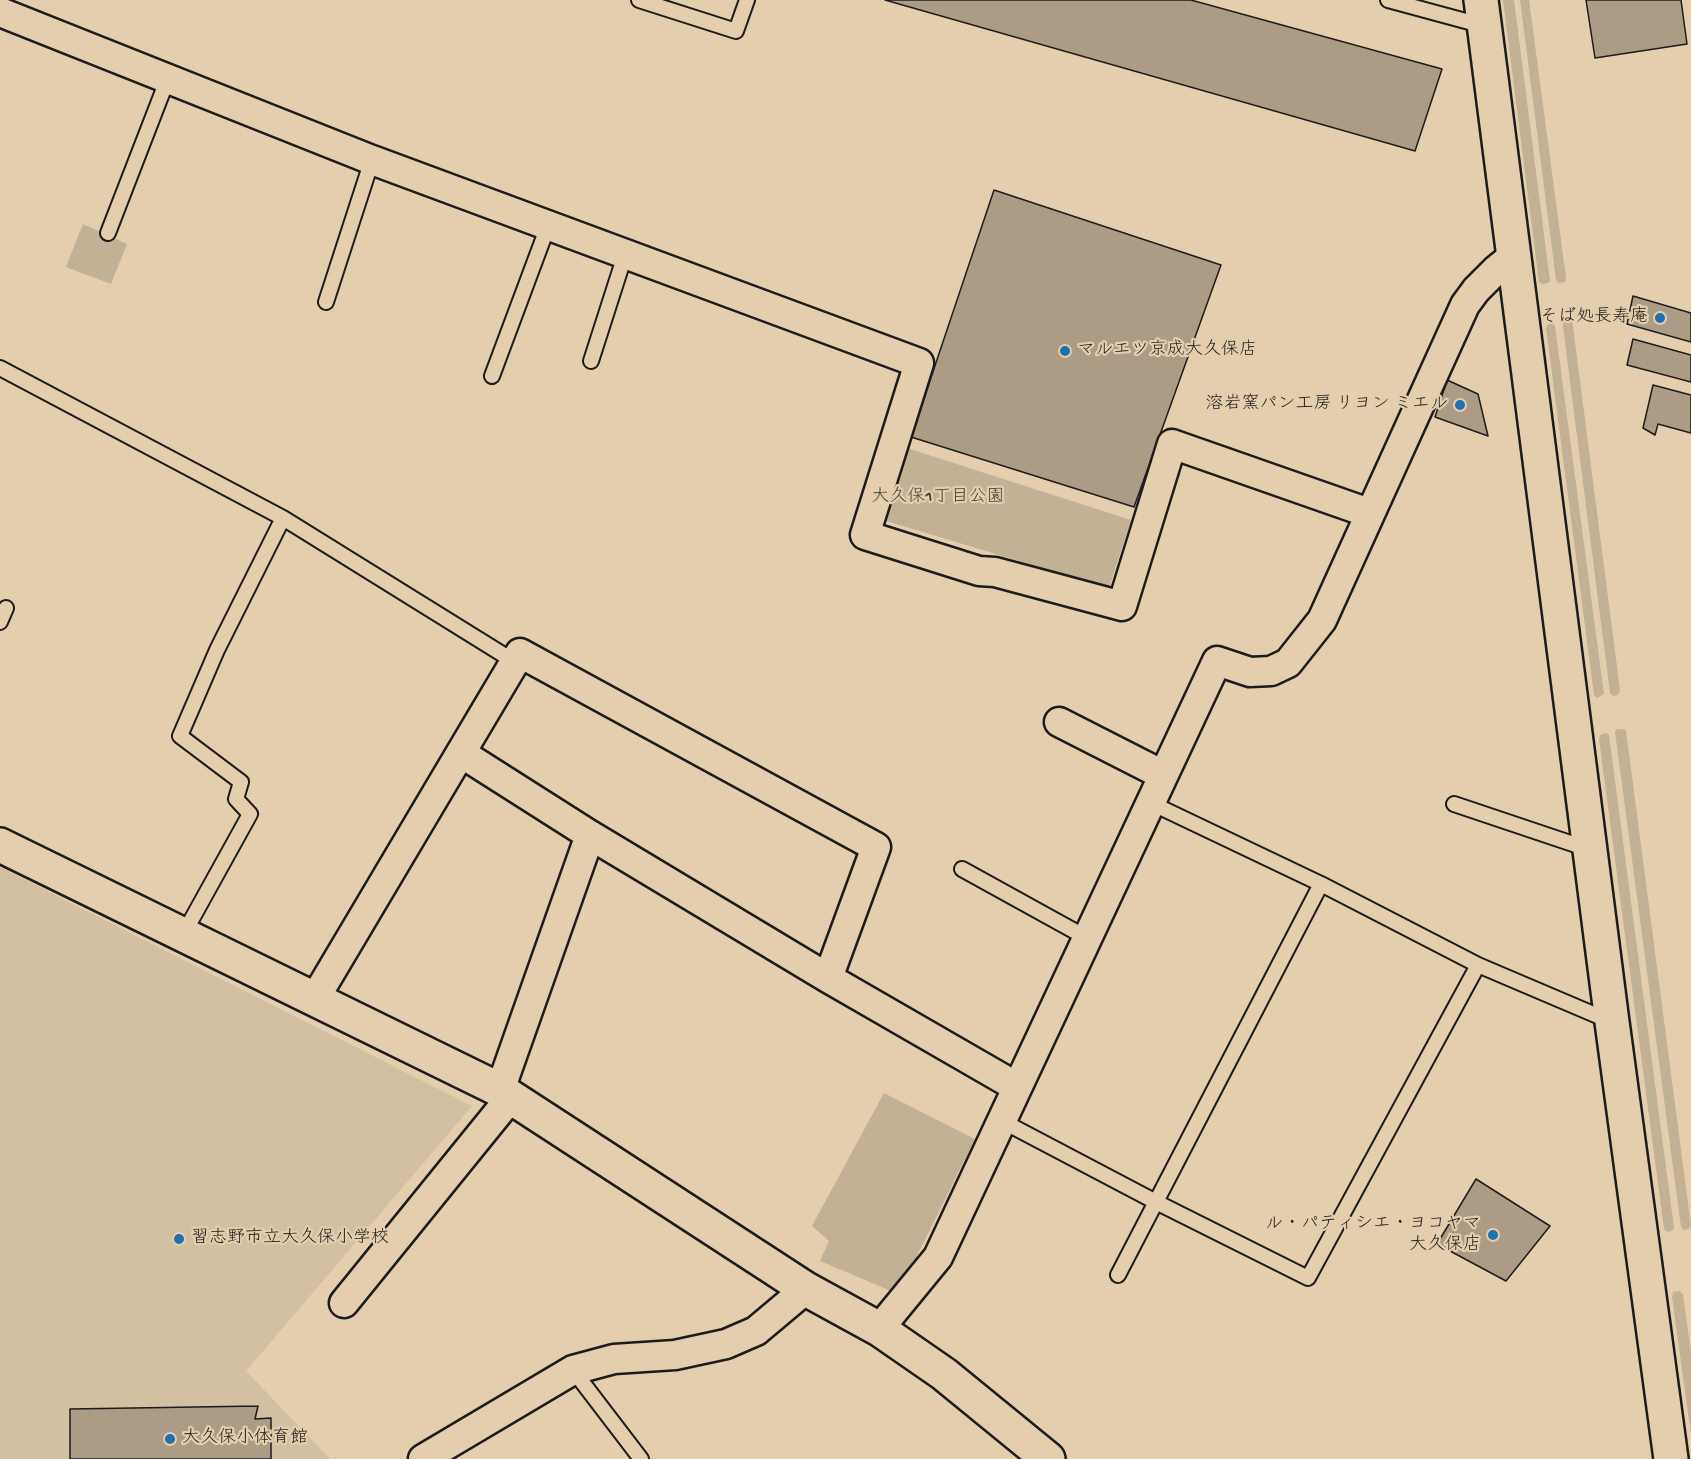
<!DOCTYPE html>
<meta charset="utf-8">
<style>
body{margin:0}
canvas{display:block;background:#e4cead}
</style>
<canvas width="1691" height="1459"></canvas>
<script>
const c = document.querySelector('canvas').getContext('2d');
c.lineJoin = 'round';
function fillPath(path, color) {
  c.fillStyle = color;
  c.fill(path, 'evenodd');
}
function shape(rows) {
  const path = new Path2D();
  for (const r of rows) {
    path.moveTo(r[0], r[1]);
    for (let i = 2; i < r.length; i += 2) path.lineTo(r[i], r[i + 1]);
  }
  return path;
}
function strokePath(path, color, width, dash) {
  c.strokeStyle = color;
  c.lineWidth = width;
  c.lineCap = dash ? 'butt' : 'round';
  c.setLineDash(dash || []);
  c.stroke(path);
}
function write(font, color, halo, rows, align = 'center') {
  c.font = font + ' "Gochi Hand","Klee One",sans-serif';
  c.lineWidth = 4.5;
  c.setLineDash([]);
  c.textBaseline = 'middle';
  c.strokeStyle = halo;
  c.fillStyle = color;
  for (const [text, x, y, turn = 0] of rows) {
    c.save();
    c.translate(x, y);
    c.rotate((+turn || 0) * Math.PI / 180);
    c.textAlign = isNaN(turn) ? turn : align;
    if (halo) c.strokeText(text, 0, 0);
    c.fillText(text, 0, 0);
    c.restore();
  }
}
fillPath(shape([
 [0,867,472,1106,246,1371,330,1459,0,1459]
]), '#d3bfa1');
fillPath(shape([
 [1503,0,1514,0,1550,281,1548,283,1542,284,1539,282],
 [1520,0,1529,0,1566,278,1565,282,1559,283,1556,280],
 [83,224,127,244,111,284,66,267],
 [1565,316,1570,316,1572,319,1620,690,1618,695,1613,696,1610,693,1562,319],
 [1548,324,1553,324,1555,326,1604,694,1597,698,1594,695,1546,328],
 [907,448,1131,520,1109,588,886,521],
 [1617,729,1624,729,1626,731,1691,1226,1688,1229,1684,1230,1681,1227,1615,732],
 [1606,733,1609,735,1674,1228,1672,1231,1667,1232,1664,1229,1599,739,1600,735],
 [884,1093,975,1139,898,1294,820,1261,829,1241,812,1226],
 [1680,1291,1683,1295,1691,1352,1691,1435,1672,1297,1673,1292]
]), '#c3b195');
const building = shape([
 [885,0,1191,0,1442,69,1415,151,885,0],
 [1586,0,1681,0,1687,44,1595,58,1586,0],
 [994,190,1221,265,1134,507,911,437,994,190],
 [1633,296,1691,313,1691,342,1627,324,1633,296],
 [1633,339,1691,355,1691,382,1627,365,1633,339],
 [1447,380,1478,394,1488,436,1435,417,1447,380],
 [1653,385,1691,395,1691,433,1658,424,1655,435,1643,428,1653,385],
 [1476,1179,1550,1226,1506,1281,1437,1244,1476,1179],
 [258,1406,255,1419,271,1418,271,1459,70,1459,70,1409,258,1406]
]);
fillPath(building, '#ac9c85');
strokePath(building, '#1c1c1c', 1.5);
const lane = shape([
 [639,0,736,31,747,0],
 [1388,0,1484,26],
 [108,233,168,78],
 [326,302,372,160],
 [591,361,625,255],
 [0,368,283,518,515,662],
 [492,376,548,226],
 [0,622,6,608],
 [1151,803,1321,884,1478,965,1612,1022],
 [1454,804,1588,849],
 [962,869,1087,938],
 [183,935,250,814,236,799,241,782,180,736,217,650,283,518],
 [1002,1121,1156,1202,1308,1278,1478,965],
 [1118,1275,1321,884],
 [573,1370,641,1459]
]);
const street = shape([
 [0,12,372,160,919,363,865,535,979,571,995,572,1122,606,1172,444,1369,513],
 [1059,722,1163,775],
 [461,753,590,835,828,978,1017,1087],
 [314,1000,520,653,876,847,828,978],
 [500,1090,590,835],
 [344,1303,511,1097],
 [879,1329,938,1257,1217,661,1250,672,1271,671,1288,663,1322,620,1465,305,1476,290,1497,269,1513,256],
 [423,1459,573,1370,614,1359,675,1355,726,1344,756,1331,806,1289]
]);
const secondary = shape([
 [1481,0,1612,1022,1671,1459],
 [0,845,500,1090,806,1289,879,1329,944,1374,1048,1459]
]);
strokePath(lane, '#1c1c1c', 18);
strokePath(street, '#1c1c1c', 33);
strokePath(secondary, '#1c1c1c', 38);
strokePath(lane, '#e4cead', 14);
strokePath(street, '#e4cead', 28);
strokePath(secondary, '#e4cead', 33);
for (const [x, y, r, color] of [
 [1660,318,6,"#1f6fb2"],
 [1065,351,6,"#1f6fb2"],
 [1460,405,6,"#1f6fb2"],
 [1493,1235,6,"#1f6fb2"],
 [179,1239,6,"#1f6fb2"],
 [170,1439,6,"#1f6fb2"]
]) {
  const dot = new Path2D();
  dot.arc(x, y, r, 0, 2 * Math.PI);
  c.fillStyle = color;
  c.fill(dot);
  strokePath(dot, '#e4cead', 2);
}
write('18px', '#1c1c1c', '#e4cead', [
 ["そば処長寿庵",1648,318],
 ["マルエツ京成大久保店",1077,351,"left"],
 ["溶岩窯パン工房 リヨン ミエル",1448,405],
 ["ル・パティシエ・ヨコヤマ",1481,1225],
 ["大久保店",1481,1246],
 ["習志野市立大久保小学校",191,1239,"left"],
 ["大久保小体育館",182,1439,"left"]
], 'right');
write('18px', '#46413a', '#e4cead', [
 ["大久保1丁目公園",938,498]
]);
</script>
